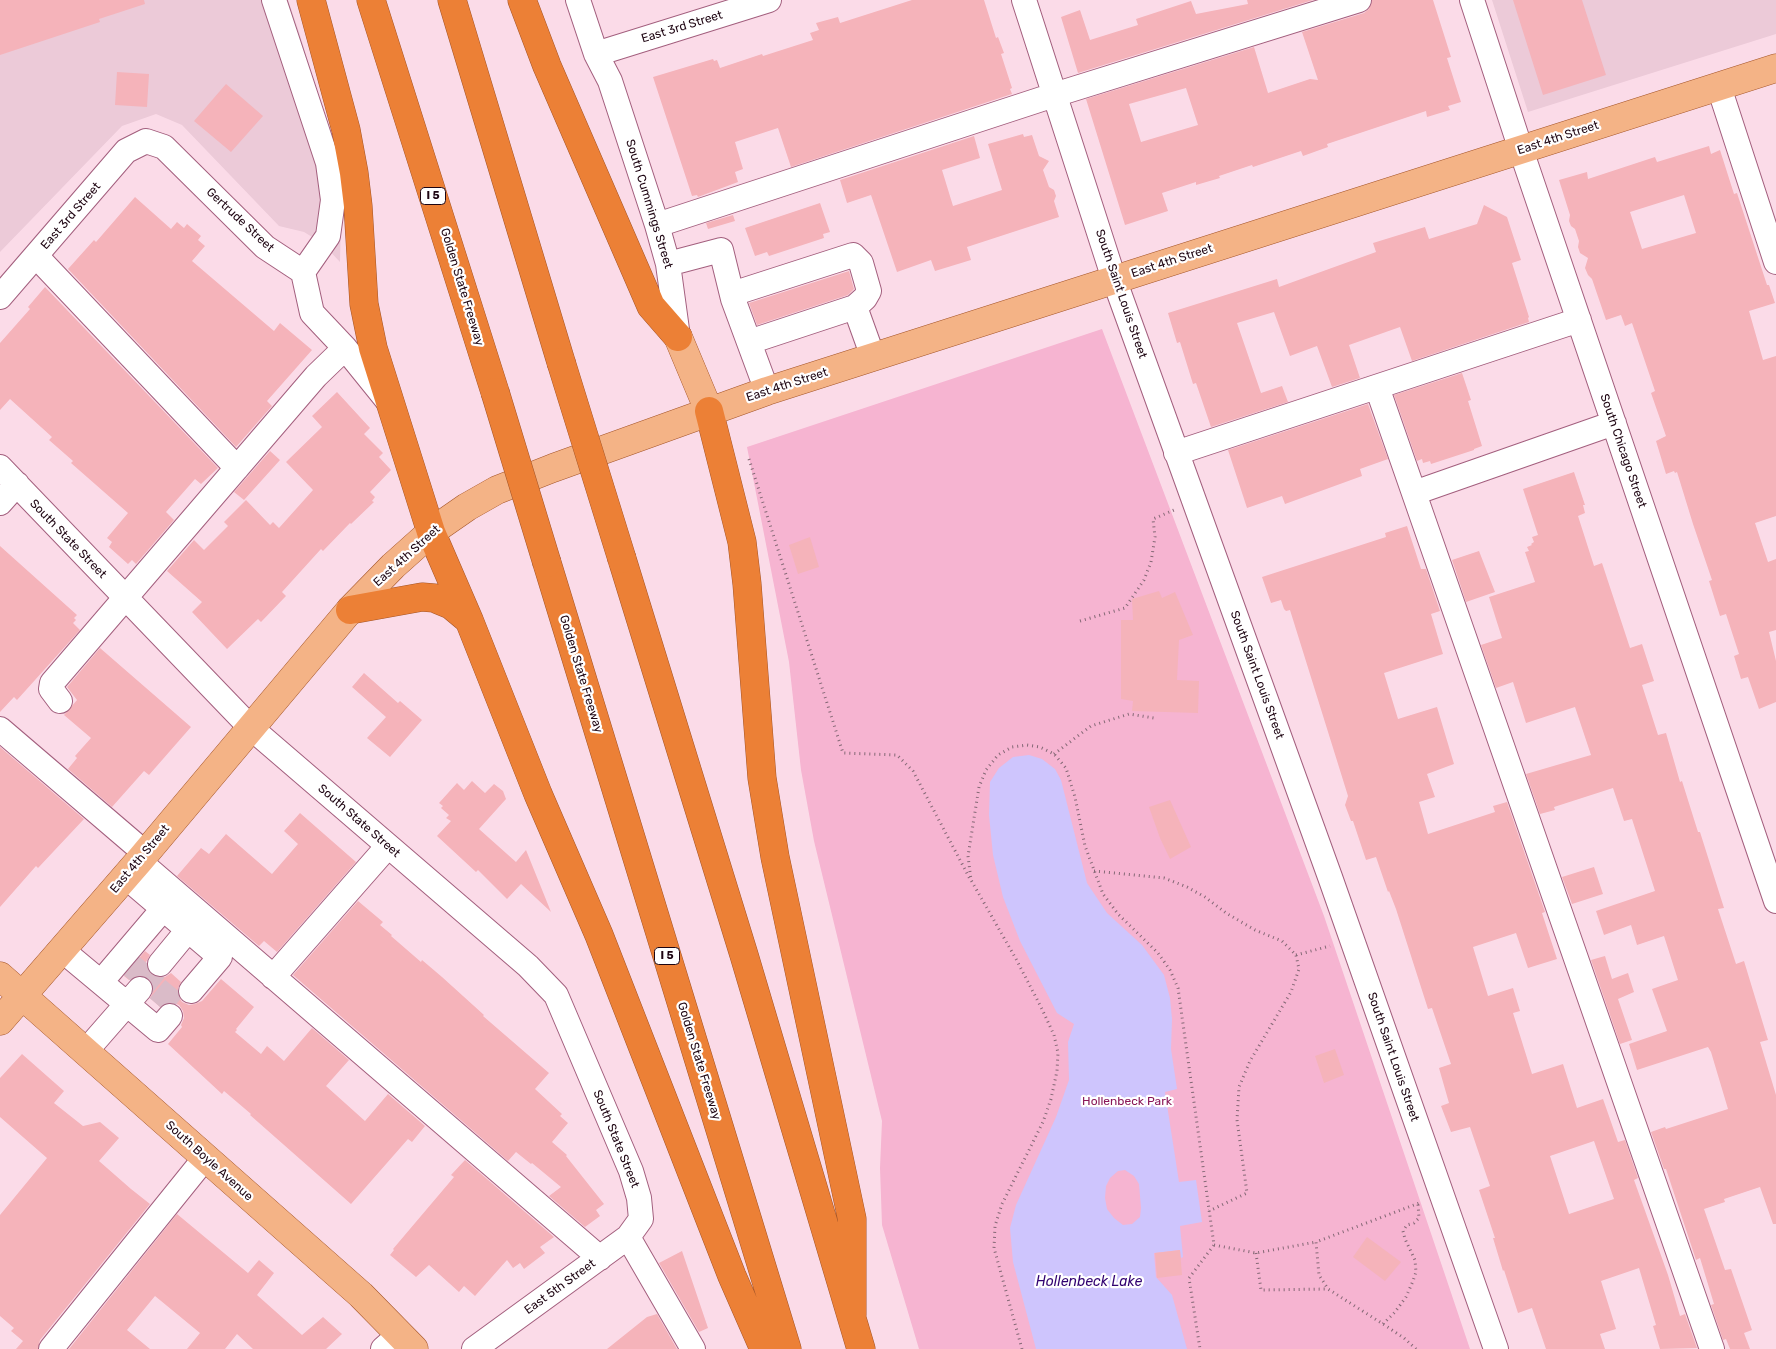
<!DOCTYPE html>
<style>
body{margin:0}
canvas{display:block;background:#fbdbe8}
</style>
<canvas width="1776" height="1349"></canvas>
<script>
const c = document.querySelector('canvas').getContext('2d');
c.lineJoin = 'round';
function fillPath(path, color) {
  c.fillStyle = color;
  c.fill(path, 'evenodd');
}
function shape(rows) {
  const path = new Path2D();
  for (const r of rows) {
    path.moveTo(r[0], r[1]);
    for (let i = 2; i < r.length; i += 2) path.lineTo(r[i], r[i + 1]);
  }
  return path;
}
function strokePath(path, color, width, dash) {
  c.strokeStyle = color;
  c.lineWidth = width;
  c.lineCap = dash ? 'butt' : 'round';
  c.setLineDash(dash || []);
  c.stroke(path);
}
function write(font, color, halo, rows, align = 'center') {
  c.font = font + ' Rubik,sans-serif';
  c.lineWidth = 4.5;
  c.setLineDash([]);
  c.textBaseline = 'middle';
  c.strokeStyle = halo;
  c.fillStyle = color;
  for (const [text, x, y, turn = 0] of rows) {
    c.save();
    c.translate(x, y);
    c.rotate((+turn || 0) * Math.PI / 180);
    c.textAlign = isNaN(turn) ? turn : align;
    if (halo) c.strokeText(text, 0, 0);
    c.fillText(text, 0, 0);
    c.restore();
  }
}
fillPath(shape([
 [0,0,288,0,299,32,342,173,340,262,322,243,304,232,279,226,182,125,156,114,122,126,0,252],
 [1492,0,1776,0,1776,34,1528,112]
]), '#eccad8');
fillPath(shape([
 [1102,329,1324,916,1470,1349,919,1349,882,1225,880,1168,882,1121,814,841,801,770,789,662,747,447]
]), '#f6b4d1');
fillPath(shape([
 [1029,755,1042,759,1055,769,1061,780,1087,883,1107,913,1142,945,1164,975,1170,998,1172,1019,1171,1049,1177,1089,1165,1092,1179,1182,1196,1180,1202,1222,1180,1226,1183,1257,1181,1258,1180,1250,1154,1253,1156,1277,1172,1295,1187,1349,1036,1349,1013,1262,1010,1228,1016,1205,1056,1117,1069,1080,1068,1042,1074,1024,1057,1013,1020,941,1003,897,993,855,989,815,990,782,999,768,1013,757],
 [1125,1170,1134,1176,1139,1184,1141,1208,1140,1217,1132,1224,1123,1225,1114,1218,1107,1209,1105,1198,1106,1186,1110,1178,1118,1171]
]), '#cec5fd');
fillPath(shape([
 [0,0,144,0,145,4,99,19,100,22,0,55],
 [912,0,984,0,996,38,998,37,1004,53,1001,54,1012,88,1010,89,1012,94,791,167,778,128,735,142,743,169,735,172,738,182,698,197,697,195,692,196,653,77,713,59,714,61,717,60,720,68,762,54,763,56,813,40,810,33,819,30,816,23,838,17,840,23],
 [1247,0,1313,0,1078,73,1061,17,1080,10,1090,40,1138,25,1136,19,1191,1,1196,14,1248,4],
 [1372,0,1433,0,1451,57,1447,58,1461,102,1448,106,1450,110,1427,117,1426,111,1327,144,1328,147,1303,156,1301,151,1253,167,1252,165,1219,176,1220,178,1196,185,1196,182,1162,193,1168,211,1125,225,1086,99,1254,47,1268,93,1310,79,1318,80,1302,32,1364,13,1369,9],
 [1186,88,1198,125,1141,142,1129,104],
 [1513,0,1582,0,1606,75,1543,95],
 [117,72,149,74,147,107,115,105],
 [226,84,263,116,231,152,194,121],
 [1023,134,1024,137,1032,135,1039,156,1049,161,1043,170,1049,187,1054,190,1056,196,1054,201,1059,217,967,247,971,260,935,271,931,260,897,272,871,195,847,203,840,180,974,136,980,158,942,170,953,206,1002,190,988,144],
 [1709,146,1711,154,1720,150,1734,194,1737,193,1767,285,1769,285,1775,303,1749,311,1763,360,1776,356,1776,516,1755,523,1768,562,1776,559,1776,630,1769,632,1776,661,1776,702,1759,709,1748,677,1741,679,1734,656,1739,654,1726,614,1720,616,1709,581,1712,580,1693,524,1677,472,1675,473,1674,471,1666,474,1656,441,1666,436,1651,393,1655,391,1632,323,1625,326,1621,315,1606,320,1592,279,1588,275,1585,268,1588,258,1580,253,1578,247,1579,241,1575,229,1571,226,1569,221,1570,215,1559,180,1587,172,1588,179,1655,157,1657,162],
 [1684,195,1696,233,1642,249,1630,212],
 [135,197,171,229,177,222,184,228,187,224,201,236,198,240,205,246,192,261,274,331,280,323,312,350,267,401,272,406,236,447,68,269,94,240,96,242],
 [820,203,830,232,823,234,824,238,769,256,767,252,755,256,745,228],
 [1484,205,1507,217,1521,260,1512,263,1529,317,1528,318,1529,322,1412,361,1400,327,1349,345,1360,378,1332,387,1317,346,1290,356,1274,312,1237,323,1261,393,1282,386,1288,402,1211,427,1196,383,1193,384,1180,342,1177,343,1168,313,1277,279,1279,287,1376,252,1373,243,1425,227,1429,239,1477,224],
 [733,215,735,221,708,229,706,223],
 [849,271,854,289,848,295,757,325,749,303],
 [45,287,218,468,201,484,195,479,166,512,174,520,136,564,132,560,128,564,109,547,112,542,107,538,128,513,71,463,73,461,49,440,52,437,10,399,0,410,0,343,30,309,28,307],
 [1462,373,1471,400,1468,401,1482,446,1474,449,1474,450,1431,464,1430,461,1423,463,1422,459,1417,461,1394,395],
 [337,392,370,428,364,434,383,453,379,457,391,470,370,492,375,497,372,501,374,502,351,524,350,523,323,551,321,549,282,592,286,596,261,622,258,619,227,649,192,612,202,602,167,571,194,540,204,550,228,526,224,522,246,500,270,525,273,522,279,528,313,490,286,462,322,427,312,416],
 [1368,404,1388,459,1360,469,1362,476,1285,504,1282,496,1247,508,1228,450],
 [270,451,280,460,244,500,234,492],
 [1574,472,1585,505,1583,505,1585,513,1578,516,1594,566,1602,563,1630,648,1642,644,1654,681,1642,685,1658,735,1666,733,1680,782,1682,781,1698,832,1700,832,1724,908,1718,909,1736,964,1744,961,1768,1040,1760,1042,1776,1095,1776,1224,1773,1224,1760,1187,1724,1199,1725,1202,1704,1209,1725,1270,1731,1269,1752,1330,1744,1333,1750,1349,1730,1349,1726,1339,1723,1340,1711,1305,1714,1304,1700,1258,1696,1260,1666,1169,1664,1169,1651,1132,1665,1127,1666,1129,1728,1109,1711,1052,1708,1047,1637,1070,1629,1044,1667,1031,1652,989,1678,980,1664,936,1637,945,1631,925,1604,935,1596,911,1655,891,1632,819,1624,821,1613,788,1554,807,1555,810,1540,814,1526,774,1591,755,1575,707,1526,723,1513,682,1496,688,1481,645,1502,638,1489,597,1535,582,1525,552,1529,551,1527,547,1532,545,1531,544,1534,542,1532,537,1538,535,1523,489],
 [1407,526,1421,569,1426,569,1440,611,1431,614,1443,654,1384,673,1398,719,1437,707,1454,764,1427,774,1435,797,1419,802,1428,834,1495,812,1493,806,1507,802,1545,912,1542,913,1557,959,1528,968,1516,933,1473,947,1488,996,1513,988,1520,1011,1513,1013,1532,1074,1563,1064,1577,1108,1603,1099,1618,1142,1625,1140,1638,1178,1634,1180,1668,1275,1680,1316,1685,1314,1697,1348,1660,1349,1653,1326,1656,1325,1639,1268,1601,1281,1616,1329,1600,1334,1605,1349,1546,1349,1532,1308,1518,1313,1504,1270,1503,1271,1493,1238,1495,1238,1479,1190,1490,1186,1470,1127,1451,1132,1441,1106,1449,1103,1439,1068,1451,1064,1432,1008,1428,1009,1396,909,1389,891,1388,892,1376,857,1366,860,1353,821,1351,821,1345,805,1348,796,1290,610,1286,611,1284,609,1281,600,1271,603,1262,577,1386,537,1385,533],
 [1594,1141,1614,1199,1569,1214,1550,1156],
 [810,537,819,567,798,574,789,545],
 [0,546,77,615,74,618,76,620,73,623,80,630,17,700,14,697,0,712],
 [1479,551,1495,592,1466,602,1452,560],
 [1159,591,1162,598,1175,592,1193,635,1179,640,1177,680,1199,681,1198,713,1132,711,1133,701,1121,699,1121,620,1133,620,1132,599],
 [100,648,191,727,149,775,144,771,112,807,68,769,77,758,75,756,91,738,64,715,77,700,67,687],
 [364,673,398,703,400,701,422,720,390,757,367,738,386,717,352,687],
 [0,747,84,819,38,868,36,866,0,907],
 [472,781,485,793,494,784,503,791,506,799,479,829,516,862,526,850,551,912,521,884,507,899,478,870,476,872,437,836,451,821,446,818,449,815,441,808,443,806,439,803,457,783,464,790],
 [1170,800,1191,847,1170,859,1160,838,1149,807],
 [300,813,356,862,277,952,264,941,259,946,177,876,201,848,209,854,226,834,272,874,298,844,284,831],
 [1594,867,1603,894,1572,904,1562,877],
 [358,901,383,922,380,925,392,935,391,936,421,962,422,960,442,977,484,1015,483,1016,549,1073,535,1089,562,1114,560,1116,568,1123,552,1142,567,1155,566,1156,604,1204,596,1210,600,1216,585,1227,549,1196,561,1187,532,1163,531,1164,516,1152,508,1161,293,975],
 [145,951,150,955,146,962,147,968,151,974,158,978,165,977,171,973,181,982,178,988,178,995,182,1002,189,1005,195,1004,202,1001,221,979,254,1007,236,1029,237,1030,235,1032,261,1054,267,1046,284,1061,312,1028,349,1060,326,1086,365,1121,388,1094,425,1126,412,1142,408,1139,351,1204,250,1115,251,1114,224,1091,222,1094,168,1044,182,1027,181,1025,184,1018,183,1011,179,1005,173,1003,166,1003,160,1007,150,998,153,992,153,985,149,978,142,975,136,976,129,980,124,976],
 [1605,956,1612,979,1628,973,1634,992,1618,999,1632,1040,1620,1044,1591,960],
 [1335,1049,1344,1075,1324,1083,1315,1056],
 [22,1054,64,1091,54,1103,83,1126,100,1122,119,1138,99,1161,131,1189,150,1204,40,1340,38,1349,16,1349,23,1341,11,1331,14,1328,0,1316,0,1215,47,1158,0,1117,0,1078],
 [465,1160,554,1237,540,1247,545,1253,524,1269,520,1263,513,1268,507,1260,475,1296,464,1286,459,1292,429,1265,416,1277,390,1255,394,1250,393,1249,454,1177,451,1175],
 [177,1214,248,1273,259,1260,274,1273,257,1295,302,1335,323,1317,342,1334,326,1349,253,1349,237,1334,225,1349,187,1349,200,1333,155,1296,127,1330,150,1349,69,1349],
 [1367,1237,1401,1262,1385,1281,1353,1257],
 [1180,1250,1182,1275,1157,1278,1155,1253],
 [682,1251,708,1328,699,1332,659,1263],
 [657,1314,677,1349,607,1349,647,1317]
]), '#f5b3ba');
strokePath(shape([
 [126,977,147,952],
 [140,989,160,964],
 [159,1006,180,981]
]), '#dabbc8', 24, [24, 12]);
const minor = shape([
 [274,0,328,163,333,200,328,236,303,272],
 [578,0,596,54,610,81,657,225,668,264,678,337],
 [1024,0,1114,279,1330,877,1496,1349],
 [1472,0,1521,150,1776,901],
 [596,54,769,0],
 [1719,87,1776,262],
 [657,225,1054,95,1359,0],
 [36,256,237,468],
 [668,264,721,250,733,299,767,391],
 [732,294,853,255,861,263,869,291,865,298,855,307],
 [0,297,126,151,146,141,164,147,265,247,303,272,312,313,345,348,387,400],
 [749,342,855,307,873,357],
 [1377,387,1712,1349],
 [1176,453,1579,320],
 [0,467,250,727,528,966,556,995,631,1171,639,1198,641,1219,628,1237,474,1349],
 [1414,493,1614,423],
 [0,503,17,484],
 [60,701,51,689,52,683,316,376,345,348],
 [0,729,145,853],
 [139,861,600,1258],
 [125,876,220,957,191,991],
 [62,950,158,1030,170,1016],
 [160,964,188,930],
 [273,977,388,846],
 [101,982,163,909],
 [85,1052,140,989],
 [628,1237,693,1349],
 [51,1349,205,1158],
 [383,1349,400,1334]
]);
const major = shape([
 [678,337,709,411],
 [0,976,327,1265,361,1295,414,1349],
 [0,1021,139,861,350,610,393,566,431,532,467,507,497,490,553,468,767,391,1776,68]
]);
const highway = shape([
 [311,0,346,130,354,173,358,206,364,304,373,348,431,532,469,620,538,794,599,935,732,1276,764,1349],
 [371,0,495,392],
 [452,0,561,362],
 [522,0,547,66,651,306,678,337],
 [709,411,742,542,747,584,762,778,775,857,852,1219,852,1315],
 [622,559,744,955,861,1349],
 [547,563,787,1349],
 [350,610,422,597,434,598,451,605,469,620]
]);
strokePath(minor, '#a35f7e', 26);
strokePath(major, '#a45529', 29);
strokePath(highway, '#a45529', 29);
strokePath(shape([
 [749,459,843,753,897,755,913,771,970,879],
 [1080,621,1125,608,1144,580,1151,562,1155,537,1153,519,1174,510],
 [1054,754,1091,726,1129,714,1154,718],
 [1094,871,1164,878,1187,887,1205,897,1226,913,1255,930,1282,941,1296,955,1299,969,1291,992,1250,1061,1239,1087,1237,1120,1247,1193,1209,1211],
 [1296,955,1330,946],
 [1214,1245,1256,1253,1316,1242],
 [1256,1253,1261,1290,1328,1289],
 [1383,1324,1395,1312,1406,1297,1413,1281,1416,1272,1415,1260,1405,1239,1403,1231,1407,1225,1414,1223,1419,1218,1418,1204],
 [1022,1349,994,1248,995,1226,1002,1204,1043,1122,1051,1099,1057,1071,1058,1053,1054,1035,1042,1009,1016,959,971,880,968,856,979,787,986,770,998,755,1012,747,1027,745,1040,747,1054,754,1066,768,1075,797,1085,846,1103,894,1118,914,1158,953,1170,970,1178,988,1214,1245,1189,1278,1200,1349],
 [1416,1349,1404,1338,1383,1324,1328,1289,1319,1275,1316,1242,1422,1202]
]), '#846875', 3, [1, 4]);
strokePath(minor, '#fff', 24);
strokePath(major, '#f4b386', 28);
strokePath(highway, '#ec8036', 28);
const highwayBridge = shape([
 [561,362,622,559],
 [495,392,547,563]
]);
strokePath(highwayBridge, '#a45529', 29, []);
strokePath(highwayBridge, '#ec8036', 28);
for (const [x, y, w] of [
 [433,196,25],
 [667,956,25]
]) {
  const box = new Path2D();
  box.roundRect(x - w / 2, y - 8.5, w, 17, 4);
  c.fillStyle = '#fff';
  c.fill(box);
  strokePath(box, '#1e0512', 1);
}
write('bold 11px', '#1e0512', null, [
 ["I 5",433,196],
 ["I 5",667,956]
]);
write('12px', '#1e0512', '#fff', [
 ["East 3rd Street",682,27,-17],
 ["East 4th Street",1558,138,-18],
 ["South Cummings Street",649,204,73],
 ["East 3rd Street",71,216,-49],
 ["Gertrude Street",240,220,43],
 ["East 4th Street",1172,261,-18],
 ["Golden State Freeway",462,287,73],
 ["South Saint Louis Street",1121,294,71],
 ["East 4th Street",787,385,-18],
 ["South Chicago Street",1623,451,71],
 ["South State Street",68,539,46],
 ["East 4th Street",407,556,-42],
 ["Golden State Freeway",581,674,73],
 ["South Saint Louis Street",1257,675,70],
 ["South State Street",359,821,41],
 ["East 4th Street",140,859,-50],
 ["South Saint Louis Street",1393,1057,71],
 ["Golden State Freeway",699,1061,73],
 ["South State Street",616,1139,68],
 ["South Boyle Avenue",209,1161,42],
 ["East 5th Street",560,1287,-36]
]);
write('12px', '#891658', '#fff', [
 ["Hollenbeck Park",1127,1102]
]);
write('italic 14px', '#320371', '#fff', [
 ["Hollenbeck Lake",1089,1282]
]);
</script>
